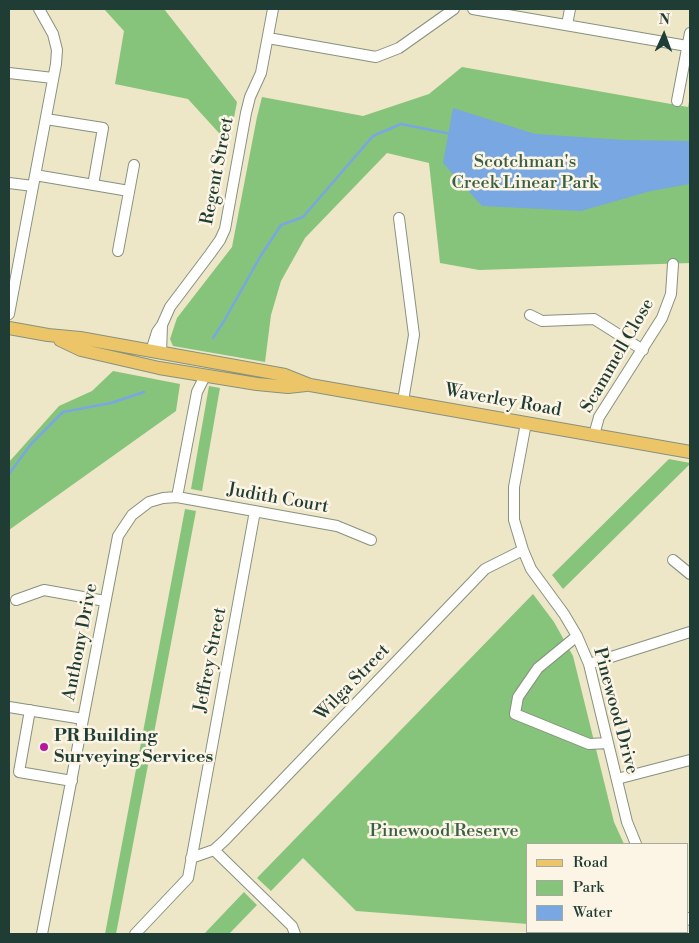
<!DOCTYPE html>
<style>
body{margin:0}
#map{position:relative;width:699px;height:943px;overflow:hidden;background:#ede6c7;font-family:"Libre Bodoni",serif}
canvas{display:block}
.frame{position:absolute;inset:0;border:10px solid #1f3d34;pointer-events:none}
.legend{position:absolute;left:526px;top:843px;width:162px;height:90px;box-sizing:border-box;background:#fcf5e5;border:1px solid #a4ab9e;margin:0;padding:6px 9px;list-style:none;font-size:15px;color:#1f3d34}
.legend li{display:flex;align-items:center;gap:10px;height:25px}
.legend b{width:25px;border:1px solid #a4ab9e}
.north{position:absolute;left:639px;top:10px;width:50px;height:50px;-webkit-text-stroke:4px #fcf5e5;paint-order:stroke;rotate:2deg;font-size:14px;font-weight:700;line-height:20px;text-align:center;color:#1f3d34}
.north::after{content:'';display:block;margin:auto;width:18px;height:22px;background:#1f3d34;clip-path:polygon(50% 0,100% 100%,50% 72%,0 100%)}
</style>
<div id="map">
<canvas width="699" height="943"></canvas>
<div class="frame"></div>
<ul class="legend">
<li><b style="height:6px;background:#edc569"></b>Road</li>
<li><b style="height:14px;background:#86c47b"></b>Park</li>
<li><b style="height:14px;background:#78a7e2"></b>Water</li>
</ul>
<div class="north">N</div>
</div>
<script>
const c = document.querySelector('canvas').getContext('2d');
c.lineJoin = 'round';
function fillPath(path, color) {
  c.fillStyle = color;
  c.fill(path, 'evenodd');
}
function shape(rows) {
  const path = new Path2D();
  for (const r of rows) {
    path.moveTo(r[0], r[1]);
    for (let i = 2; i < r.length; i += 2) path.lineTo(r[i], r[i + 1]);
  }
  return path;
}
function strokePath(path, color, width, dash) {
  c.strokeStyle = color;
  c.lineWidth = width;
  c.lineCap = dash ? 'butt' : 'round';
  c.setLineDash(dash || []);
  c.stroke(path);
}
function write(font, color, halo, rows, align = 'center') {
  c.font = font + ' "Libre Bodoni",serif';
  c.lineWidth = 5;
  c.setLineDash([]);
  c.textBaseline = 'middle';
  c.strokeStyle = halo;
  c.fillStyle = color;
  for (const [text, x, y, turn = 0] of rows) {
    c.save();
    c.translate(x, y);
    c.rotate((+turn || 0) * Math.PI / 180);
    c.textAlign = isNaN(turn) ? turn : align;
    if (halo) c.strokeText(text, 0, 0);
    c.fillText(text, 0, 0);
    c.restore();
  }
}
fillPath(shape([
 [104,9,164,9,237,102,229,144,188,99,115,84,124,31],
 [462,67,688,107,690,96,690,263,479,270,440,263,429,163,387,153,305,238,281,281,271,315,265,362,173,346,170,339,177,318,232,247,257,117,262,97,363,116,429,94],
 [113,371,180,384,176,411,9,530,9,462,59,406,92,391],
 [209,386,220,388,202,491,191,489],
 [669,459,690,463,690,464,563,589,552,575],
 [185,509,196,511,116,934,105,934],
 [533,594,554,622,573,656,614,822,624,844,528,844,528,924,356,911,303,858,271,891,257,878],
 [244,892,257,905,229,934,204,934]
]), '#86c47b');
fillPath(shape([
 [453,108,535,134,624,140,690,141,690,184,651,191,581,211,482,206,443,163]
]), '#78a7e2');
strokePath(shape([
 [213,338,224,321,260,257,281,225,303,217,373,136,401,124,451,134],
 [9,474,31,444,63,412,111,403,144,392]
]), '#78a7e2', 2.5);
const minor = shape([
 [473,9,687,46],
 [567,25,570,9],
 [268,38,376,57,399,48,454,9],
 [9,73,53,78],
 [677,101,690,33],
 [46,119,103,128,93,185],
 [35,175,129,191],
 [9,183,33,186],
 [399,218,414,335,403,401],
 [118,251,134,165],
 [9,314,56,64,57,50,53,34,39,9],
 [530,315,542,321,594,319,643,350],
 [151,351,157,332,162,325,170,307,210,254,220,240,225,229,246,113,250,97,261,73,273,9],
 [161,353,162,325],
 [526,423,514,487,514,520,523,550,531,569,564,614,577,636,589,664,627,822,636,844],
 [594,435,599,417,662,318,671,294,673,264],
 [177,497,337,526,371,540],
 [673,560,690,574],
 [16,600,44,590,105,601],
 [577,636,538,668,518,697,515,714,589,744,608,743],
 [589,664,690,632],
 [9,707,83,719],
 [30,710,19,772,72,781],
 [617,779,690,760],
 [214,850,292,926,295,934],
 [191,858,214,850,225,840,485,569,523,550],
 [688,918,690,920],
 [42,934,118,536,132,515,149,502,163,498,177,497,197,392,205,376],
 [135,934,188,878,255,511]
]);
const major = shape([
 [9,328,48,335,80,338,285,375,310,385,690,452],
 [60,340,81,350,159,368,257,384,288,387,306,385]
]);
strokePath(minor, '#86927e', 12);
strokePath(major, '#86927e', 14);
strokePath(minor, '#fff', 10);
strokePath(major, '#edc569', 12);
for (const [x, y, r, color] of [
 [44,747,5,"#b5179e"]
]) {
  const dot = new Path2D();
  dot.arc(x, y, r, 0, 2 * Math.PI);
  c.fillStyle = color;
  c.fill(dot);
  strokePath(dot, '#fcf5e5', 2);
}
write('18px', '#395f46', '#fcf5e5', [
 ["Scotchman's",525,163],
 ["Creek Linear Park",525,184],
 ["Pinewood Reserve",444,832]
]);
write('18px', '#1f3d34', '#fcf5e5', [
 ["Regent Street",218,171,-79],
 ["Scammell Close",618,356,-60],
 ["Waverley Road",503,401,10],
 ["Judith Court",278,499,10],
 ["Anthony Drive",81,642,-79],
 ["Jeffrey Street",211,660,-79],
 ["Wilga Street",353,683,-46],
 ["Pinewood Drive",615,711,75]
]);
write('bold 18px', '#1f3d34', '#fcf5e5', [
 ["PR Building",54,737],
 ["Surveying Services",54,758]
], 'left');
</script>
